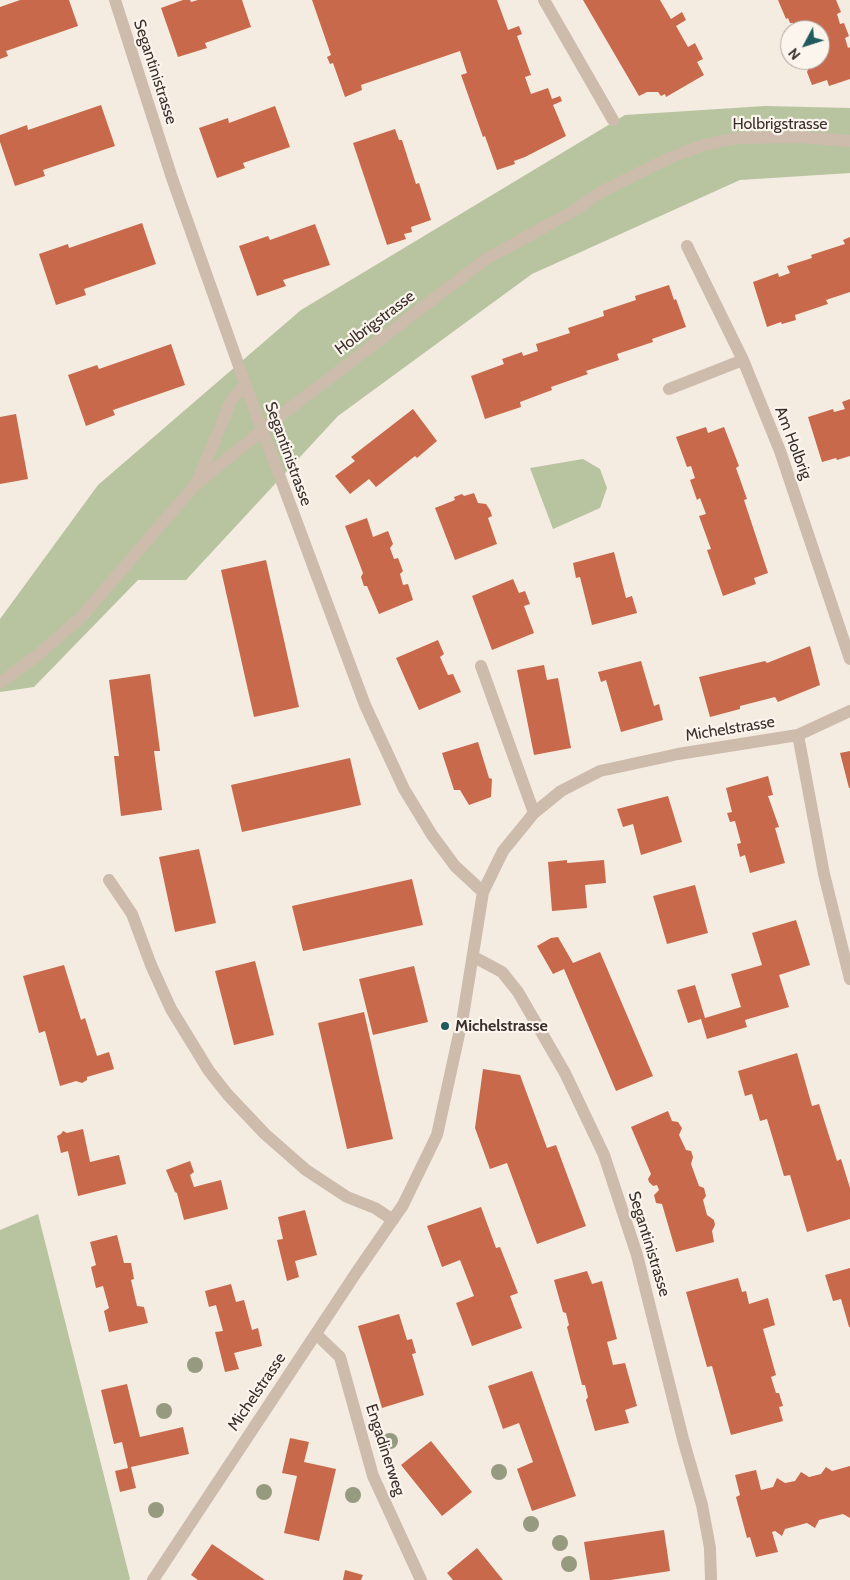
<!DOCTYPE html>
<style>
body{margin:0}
#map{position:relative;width:850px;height:1580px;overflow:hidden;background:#f4ebe1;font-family:Cabin,sans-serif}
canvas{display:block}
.north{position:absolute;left:780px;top:20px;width:50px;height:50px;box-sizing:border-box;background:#fbf5ee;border:1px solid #aea6a0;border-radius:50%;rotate:230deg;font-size:14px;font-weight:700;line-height:20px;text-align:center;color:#3b302b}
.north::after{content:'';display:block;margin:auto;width:18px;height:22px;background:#1f5a5e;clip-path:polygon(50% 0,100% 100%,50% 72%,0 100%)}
</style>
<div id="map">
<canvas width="850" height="1580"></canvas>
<div class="north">N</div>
</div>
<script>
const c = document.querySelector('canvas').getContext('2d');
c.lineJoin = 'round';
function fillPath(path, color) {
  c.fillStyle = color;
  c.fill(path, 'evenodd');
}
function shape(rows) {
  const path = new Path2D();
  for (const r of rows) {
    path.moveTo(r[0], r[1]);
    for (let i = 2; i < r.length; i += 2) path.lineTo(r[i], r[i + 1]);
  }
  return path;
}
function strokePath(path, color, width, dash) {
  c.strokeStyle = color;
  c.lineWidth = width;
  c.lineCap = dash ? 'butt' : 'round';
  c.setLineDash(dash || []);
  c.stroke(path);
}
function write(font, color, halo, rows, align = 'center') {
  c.font = font + ' Cabin,sans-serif';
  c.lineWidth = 4.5;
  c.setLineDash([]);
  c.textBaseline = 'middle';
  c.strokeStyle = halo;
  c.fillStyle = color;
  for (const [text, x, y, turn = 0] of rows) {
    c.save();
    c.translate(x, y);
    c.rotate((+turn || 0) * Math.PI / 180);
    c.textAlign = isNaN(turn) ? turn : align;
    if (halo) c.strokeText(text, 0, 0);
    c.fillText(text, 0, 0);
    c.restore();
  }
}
fillPath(shape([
 [765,106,850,108,850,173,740,180,532,274,338,416,186,580,138,580,34,687,0,692,0,619,98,485,301,310,625,115],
 [583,459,600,469,607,488,600,508,553,529,530,468],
 [38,1214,130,1579,129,1580,0,1580,0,1230]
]), '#b8c4a0');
fillPath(shape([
 [20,0,69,0,78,26,6,51,8,56,0,59,0,7],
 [183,0,190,0,191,2,198,0,242,0,251,27,205,43,207,48,178,57,161,8],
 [312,0,497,0,508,30,519,26,522,34,517,36,531,75,525,77,531,94,548,88,552,99,560,96,562,101,553,105,566,136,525,157,514,161,515,164,497,170,485,136,483,137,461,75,467,73,460,51,361,85,362,90,345,97,333,63,330,64,327,57,331,55],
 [583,0,660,0,671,19,682,12,686,20,676,26,688,47,695,43,703,59,697,62,704,75,666,97,665,94,661,96,658,92,647,92,639,96],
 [778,0,836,0,841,12,837,14,840,24,844,23,849,36,845,38,848,48,850,47,850,79,829,86,827,80,812,85,807,72,809,67,807,60,820,60,820,30,795,30,793,23,790,23,788,18,786,19],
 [101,105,115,146,43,170,45,176,15,186,0,142,0,135,27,125,28,130],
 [275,106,290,147,243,163,245,168,217,178,199,128,228,118,229,123],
 [395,129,399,140,402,140,416,184,419,183,431,220,411,227,412,232,404,234,406,239,387,245,353,143],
 [142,223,156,264,84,289,86,295,56,305,39,254,68,244,69,248],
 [315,224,330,265,283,280,286,286,257,296,239,246,268,236,270,240],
 [850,237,850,292,826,300,828,304,795,315,796,320,782,324,781,322,767,327,753,282,778,273,779,277,790,273,787,266,812,258,811,255,845,244,843,240],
 [669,285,674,300,676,299,686,327,652,339,653,342,617,354,619,360,586,371,588,374,551,387,552,390,520,402,521,407,485,419,471,376,504,364,502,359,522,352,523,356,538,351,536,344,570,333,568,328,604,316,603,311,636,300,635,296],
 [171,344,185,385,113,410,115,415,86,426,68,375,97,365,99,369],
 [850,399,850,456,837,460,836,458,822,462,808,417,833,409,834,412,845,409,842,402],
 [413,409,437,441,417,458,415,456,376,487,369,479,350,494,335,476,355,461,351,457],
 [16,414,28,479,0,484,0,417],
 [706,427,708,433,724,427,739,466,736,468,747,499,744,500,768,573,754,578,756,584,723,596,707,550,711,549,699,516,706,514,700,498,697,500,690,480,695,478,691,466,687,467,676,437],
 [474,493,478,503,486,504,490,510,492,516,488,518,497,544,455,560,435,508,455,500,454,497,462,494,464,496],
 [367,518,373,537,388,531,393,544,390,548,394,559,398,558,403,571,400,574,403,585,408,584,413,600,379,614,367,586,364,586,361,577,363,573,345,526],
 [614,552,626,598,632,596,637,613,592,625,580,577,576,578,573,563],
 [266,560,299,707,254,717,221,570],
 [513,579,519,593,525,591,530,604,524,606,534,633,492,650,472,596],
 [438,640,444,654,440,657,448,675,453,674,461,692,419,710,396,658],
 [810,646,820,685,778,702,775,697,740,706,740,709,710,717,699,677,765,661,767,663],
 [641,661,654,706,659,704,663,720,621,732,606,680,601,682,598,672],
 [544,665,547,680,558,678,571,748,534,755,517,670],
 [150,674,160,751,154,751,162,810,121,816,114,756,119,756,109,680],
 [478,742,489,778,492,779,491,797,469,805,460,790,454,790,442,753],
 [850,751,850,788,849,788,840,753],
 [350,758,361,805,242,832,231,785],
 [768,776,773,795,768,796,779,827,775,828,785,863,750,873,745,855,740,857,737,844,741,843,735,821,730,822,727,813,732,812,726,788],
 [668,796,682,842,641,855,633,824,623,827,617,809],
 [199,849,216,923,175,932,159,857],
 [567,860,567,863,604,860,606,883,585,885,587,908,552,911,548,862],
 [412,879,423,925,303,951,292,906],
 [695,885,708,933,667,944,653,896],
 [796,920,810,965,779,975,789,1007,745,1020,747,1027,707,1039,701,1019,688,1023,677,990,695,985,705,1018,741,1007,731,974,762,965,752,933],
 [558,937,573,963,600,952,653,1076,616,1091,564,969,553,974,537,946,551,938],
 [255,961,274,1035,234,1045,215,971],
 [64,965,81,1020,85,1018,97,1056,109,1052,114,1069,87,1077,87,1080,82,1083,76,1081,60,1086,45,1031,39,1033,23,976],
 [414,966,428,1022,373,1035,359,979],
 [364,1012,393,1139,347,1149,318,1023],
 [797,1053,812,1106,819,1104,837,1161,841,1159,850,1188,850,1219,807,1232,790,1175,784,1176,767,1119,760,1121,752,1094,745,1096,738,1071],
 [483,1069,520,1075,547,1148,556,1145,586,1226,537,1244,507,1163,490,1169,475,1128],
 [668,1111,672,1121,678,1122,682,1128,679,1135,686,1150,691,1151,693,1157,691,1164,699,1186,704,1188,706,1196,703,1200,707,1215,714,1220,715,1225,712,1231,714,1242,676,1252,662,1204,656,1203,654,1195,659,1190,657,1185,653,1186,649,1182,648,1179,651,1174,631,1127],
 [83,1129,90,1162,119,1155,126,1184,78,1196,68,1151,61,1153,57,1136,61,1134,63,1131,67,1133],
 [190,1161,194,1172,190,1175,194,1187,221,1180,228,1209,184,1220,177,1193,175,1192,166,1170],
 [481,1207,496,1248,500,1247,518,1293,510,1296,522,1328,472,1346,456,1303,474,1296,460,1260,442,1267,427,1226],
 [305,1210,317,1255,295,1261,299,1277,287,1281,277,1240,283,1239,278,1217],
 [117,1235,124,1263,131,1263,134,1279,131,1280,137,1306,144,1307,148,1323,109,1332,104,1311,109,1308,103,1286,96,1288,91,1267,96,1265,90,1242],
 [850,1268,850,1327,849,1327,841,1299,833,1301,825,1275],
 [587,1271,592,1284,602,1281,617,1339,607,1342,613,1365,625,1363,637,1406,625,1410,629,1423,595,1431,586,1400,588,1397,585,1385,582,1385,567,1327,569,1325,566,1313,563,1312,554,1280],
 [738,1278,742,1292,746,1291,749,1304,768,1298,775,1325,763,1329,776,1375,771,1377,776,1393,779,1393,783,1406,779,1407,783,1421,731,1435,712,1366,707,1367,686,1292],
 [231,1284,236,1302,244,1300,252,1330,258,1328,262,1346,234,1353,239,1369,225,1372,215,1332,223,1331,216,1305,209,1307,205,1291],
 [399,1314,407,1340,412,1339,416,1353,412,1354,424,1395,382,1408,358,1326],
 [532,1371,576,1496,532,1511,517,1469,533,1462,519,1423,503,1429,488,1386],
 [127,1384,140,1437,183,1427,189,1454,131,1467,136,1488,120,1492,115,1471,128,1468,122,1442,114,1444,101,1390],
 [290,1438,309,1442,304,1462,336,1469,319,1541,284,1533,297,1476,282,1473],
 [431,1441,472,1492,442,1516,401,1465],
 [850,1466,850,1518,843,1514,819,1520,815,1528,807,1523,785,1529,782,1536,775,1531,772,1532,778,1552,756,1557,750,1537,747,1538,736,1497,740,1495,735,1475,756,1470,761,1490,773,1487,777,1478,785,1483,795,1481,801,1472,809,1477,821,1474,826,1467,832,1471],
 [664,1530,670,1571,611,1580,590,1580,584,1542],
 [212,1544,265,1580,198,1580,191,1575],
 [477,1548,503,1580,453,1580,447,1573],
 [345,1570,363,1575,361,1580,343,1580]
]), '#c8694b');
strokePath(shape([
 [115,0,172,178,251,400],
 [544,0,613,120],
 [687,246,743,360,780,451,850,659],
 [669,389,743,360],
 [271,453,365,705,404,789,432,835,455,866,483,892],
 [197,482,232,399,246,385],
 [481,666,534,813],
 [0,683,39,654,81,617,196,484,285,412,486,259,572,212,601,192,669,158,704,145,737,138,799,137,850,141],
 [798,735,824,874,850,979],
 [109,880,132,914,151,965,171,1009,209,1071,228,1095,265,1134,306,1170,347,1197,375,1208,393,1220],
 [474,957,502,972,518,992,565,1073,604,1155,637,1255,683,1439,702,1505,710,1548,711,1580],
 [316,1334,340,1357,373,1476,421,1580],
 [153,1580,356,1273,403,1205,437,1135,463,1016,483,892,503,851,534,813,561,791,600,771,678,754,798,735,850,711]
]), '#cdbbac', 12);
strokePath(shape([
 [251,400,271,453]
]), '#cdbbac', 12);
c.fillStyle = '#969b7f';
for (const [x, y] of [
 [195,1365],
 [164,1411],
 [390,1441],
 [499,1472],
 [264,1492],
 [353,1495],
 [156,1510],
 [531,1524],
 [560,1543],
 [569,1564]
]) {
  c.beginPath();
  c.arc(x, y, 8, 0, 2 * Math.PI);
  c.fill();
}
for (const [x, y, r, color] of [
 [445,1026,5,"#1f5a5e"]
]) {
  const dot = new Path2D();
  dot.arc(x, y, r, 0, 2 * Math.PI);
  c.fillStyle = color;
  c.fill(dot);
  strokePath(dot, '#fbf5ee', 2);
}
write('16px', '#3b302b', '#fbf5ee', [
 ["Segantinistrasse",155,72,72],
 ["Holbrigstrasse",780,124],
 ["Holbrigstrasse",375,323,-37],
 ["Am Holbrig",793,443,69],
 ["Segantinistrasse",288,454,70],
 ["Michelstrasse",730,729,-9],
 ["Segantinistrasse",649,1244,73],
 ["Michelstrasse",257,1392,-56],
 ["Engadinerweg",385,1450,72]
]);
write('bold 16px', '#3b302b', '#fbf5ee', [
 ["Michelstrasse",455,1026]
], 'left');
</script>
